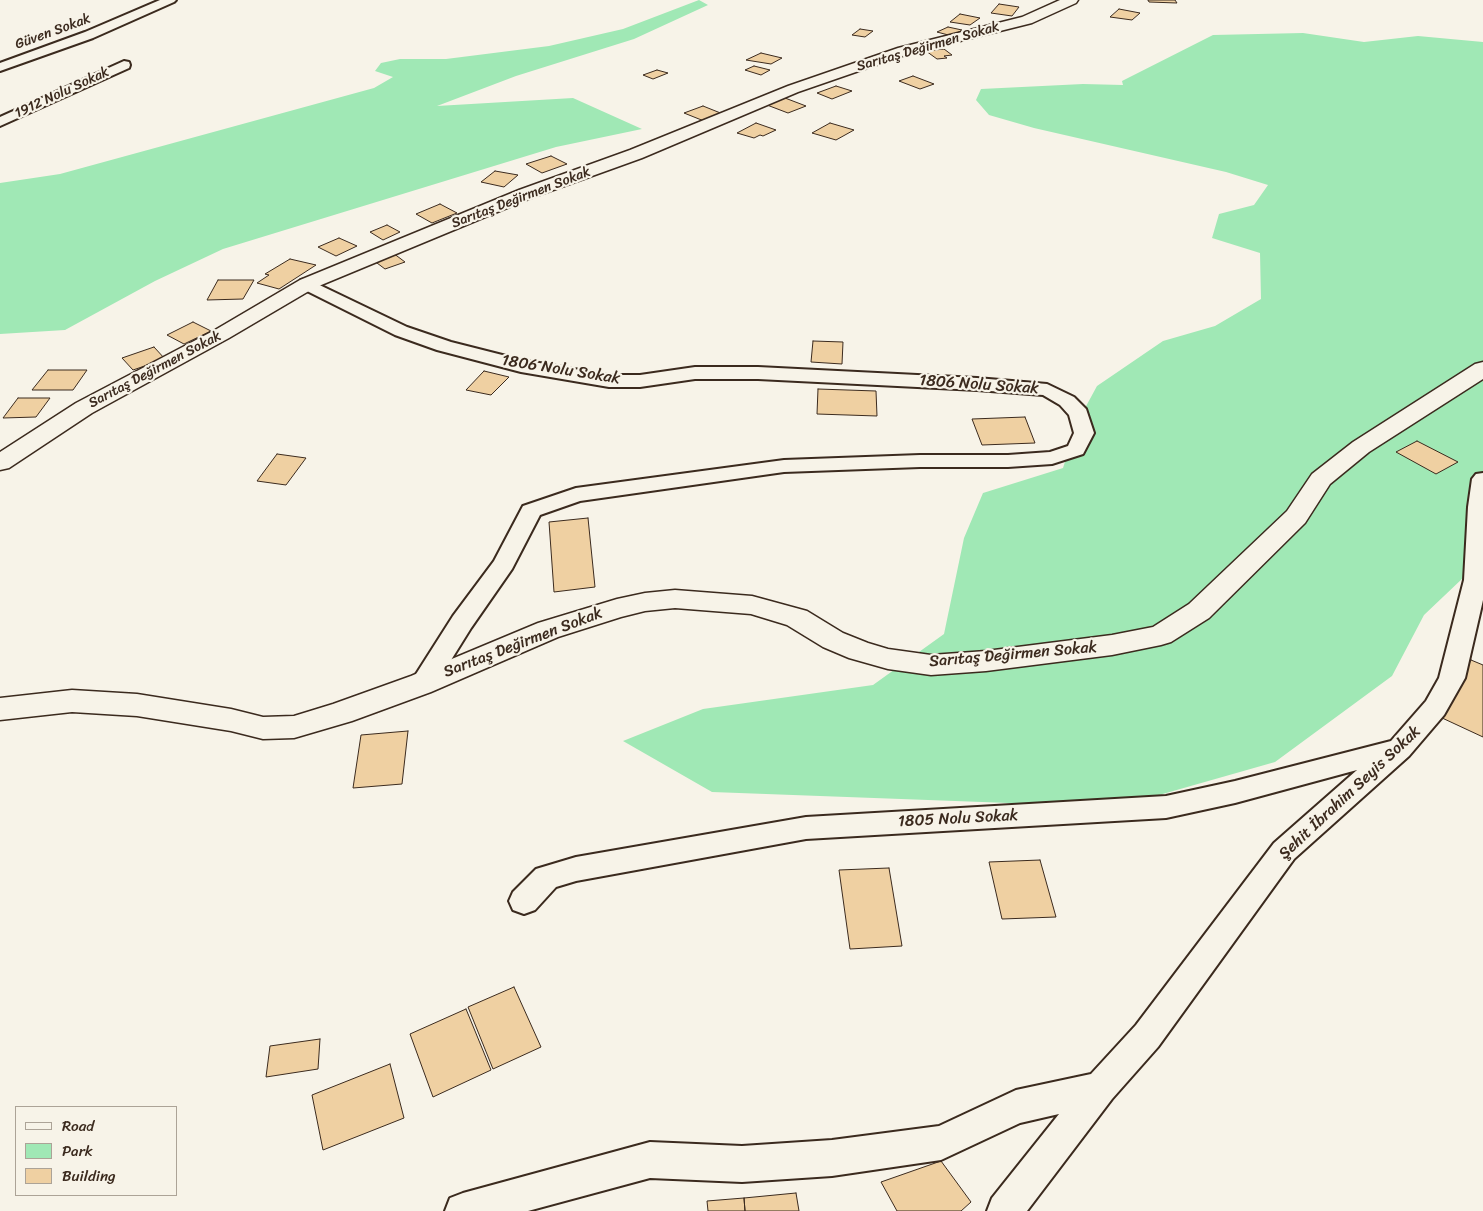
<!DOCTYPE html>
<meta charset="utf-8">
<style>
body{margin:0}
#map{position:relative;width:1483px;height:1211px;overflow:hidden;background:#f7f3e8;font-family:Sriracha,sans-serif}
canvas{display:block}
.legend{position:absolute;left:15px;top:1106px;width:162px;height:90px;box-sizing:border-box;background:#f7f3e8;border:1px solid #aca397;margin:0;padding:6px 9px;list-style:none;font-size:15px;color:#3b2a1e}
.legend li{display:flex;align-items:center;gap:10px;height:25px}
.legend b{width:25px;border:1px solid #aca397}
</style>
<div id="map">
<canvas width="1483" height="1211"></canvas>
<ul class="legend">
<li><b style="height:6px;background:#f7f3e8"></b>Road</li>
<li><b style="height:14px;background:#a0e8b5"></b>Park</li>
<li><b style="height:14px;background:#efd0a2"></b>Building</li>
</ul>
</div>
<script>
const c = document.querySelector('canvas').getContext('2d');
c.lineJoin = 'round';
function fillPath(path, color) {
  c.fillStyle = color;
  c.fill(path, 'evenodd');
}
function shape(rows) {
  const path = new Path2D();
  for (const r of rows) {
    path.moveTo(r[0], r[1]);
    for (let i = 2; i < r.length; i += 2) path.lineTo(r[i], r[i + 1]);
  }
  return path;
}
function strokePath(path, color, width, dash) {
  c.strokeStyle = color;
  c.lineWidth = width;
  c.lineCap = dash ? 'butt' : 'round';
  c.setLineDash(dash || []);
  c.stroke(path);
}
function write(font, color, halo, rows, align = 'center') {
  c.font = font + ' Sriracha,sans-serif';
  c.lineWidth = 4.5;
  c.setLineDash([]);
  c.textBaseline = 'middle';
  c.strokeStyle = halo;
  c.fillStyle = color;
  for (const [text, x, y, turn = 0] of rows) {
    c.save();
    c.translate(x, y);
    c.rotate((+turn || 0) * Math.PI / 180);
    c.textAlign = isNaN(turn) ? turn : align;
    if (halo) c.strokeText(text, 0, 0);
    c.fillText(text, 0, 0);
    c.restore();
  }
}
fillPath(shape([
 [699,0,708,5,634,39,516,76,437,106,573,98,642,129,556,147,223,249,155,281,65,330,0,334,0,183,60,174,374,88,393,77,375,71,381,63,400,59,446,59,549,46,623,29],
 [1303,33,1364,42,1418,36,1483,42,1483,559,1424,615,1392,676,1275,762,1117,807,712,792,623,741,703,709,873,685,944,634,964,538,983,493,1063,468,1078,421,1097,386,1163,341,1215,326,1261,299,1260,253,1212,238,1219,214,1254,205,1268,185,1226,172,1034,128,989,115,976,100,981,89,1083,84,1123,85,1122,81,1213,35]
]), '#a0e8b5');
const building = shape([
 [1148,0,1175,0,1177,3,1149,2,1148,0],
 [999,4,1019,7,1012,16,991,13,999,4],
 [1119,9,1140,13,1132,20,1110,17,1119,9],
 [960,14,980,18,970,25,950,22,960,14],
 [948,27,962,30,952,36,937,32,948,27],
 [860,29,873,31,865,37,852,35,860,29],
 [944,49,952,55,944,56,947,58,937,59,926,51,944,49],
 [761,53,782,58,771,64,746,60,761,53],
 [754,66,770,70,761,75,745,70,754,66],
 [657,70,668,73,653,79,643,75,657,70],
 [913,76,934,84,920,89,899,81,913,76],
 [836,86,852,91,832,99,817,93,836,86],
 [785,98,806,106,788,113,767,105,785,98],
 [703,106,723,114,704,121,684,113,703,106],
 [756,123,776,130,763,136,760,135,754,138,737,133,756,123],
 [830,123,854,130,836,140,812,133,830,123],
 [551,156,567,164,542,173,526,164,551,156],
 [495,171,518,175,504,187,481,182,495,171],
 [440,204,457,213,432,223,416,214,440,204],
 [387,225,400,232,383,240,370,232,387,225],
 [339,238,357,246,336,256,318,247,339,238],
 [393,253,405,262,385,269,373,260,393,253],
 [290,259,316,265,279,289,257,283,269,275,265,274,290,259],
 [218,280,254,280,243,299,207,300,218,280],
 [193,322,211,331,184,344,167,335,193,322],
 [813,341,843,342,842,364,811,362,813,341],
 [154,347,165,359,133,370,122,358,154,347],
 [48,370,87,370,73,390,32,390,48,370],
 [484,371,509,377,491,395,466,390,484,371],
 [818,389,876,391,877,416,817,414,818,389],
 [18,398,50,398,36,417,3,418,18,398],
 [1025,417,1035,443,982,445,972,419,1025,417],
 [1417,441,1458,462,1436,474,1396,452,1417,441],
 [277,454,306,458,286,485,257,481,277,454],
 [588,518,595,587,554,592,549,522,588,518],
 [1471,660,1483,665,1483,737,1440,717,1471,660],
 [408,731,402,784,353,788,361,735,408,731],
 [1040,860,1056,917,1002,919,989,862,1040,860],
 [889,868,902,946,850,949,839,870,889,868],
 [514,987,541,1047,493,1069,468,1007,514,987],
 [466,1009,491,1070,433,1097,410,1034,466,1009],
 [320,1039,318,1069,266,1077,270,1046,320,1039],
 [390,1064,404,1118,323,1150,312,1095,390,1064],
 [941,1161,971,1202,961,1211,897,1211,881,1182,941,1161],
 [796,1193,799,1211,745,1211,744,1198,796,1193],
 [744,1198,745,1211,708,1211,707,1201,744,1198]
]);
fillPath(building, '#efd0a2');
strokePath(building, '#3b2a1e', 1);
const street = shape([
 [160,0,176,0,174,2,93,38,0,71,0,63,85,32,160,0],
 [124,61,129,62,130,65,129,68,0,126,0,117,124,61],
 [307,279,407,327,451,342,522,360,609,375,640,375,695,367,758,367,977,378,1047,384,1074,397,1086,409,1094,433,1083,454,1052,464,1008,467,920,467,784,472,580,501,540,515,512,569,471,628,433,689,424,691,415,689,411,682,453,616,494,561,523,506,576,488,784,460,920,455,1008,455,1050,452,1068,446,1074,433,1069,415,1060,405,1043,395,977,390,758,379,695,379,640,387,609,387,521,372,437,350,395,335,301,288,298,284,301,280,307,279],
 [1483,473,1483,600,1465,678,1444,715,1409,756,1294,859,1158,1047,1112,1099,1027,1211,987,1211,992,1198,1059,1114,1020,1123,941,1160,832,1176,742,1182,650,1178,528,1211,445,1211,450,1198,463,1193,650,1142,742,1146,832,1140,939,1126,1016,1090,1091,1074,1136,1025,1274,843,1357,770,1235,803,1166,818,806,839,576,881,556,887,535,910,524,914,513,910,509,901,513,892,536,869,576,857,806,817,1166,796,1235,781,1391,741,1426,701,1439,678,1464,580,1468,507,1472,479,1476,474,1483,473]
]);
const secondary = shape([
 [1060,0,1078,0,1076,3,1032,23,908,54,798,92,642,158,531,198,314,288,229,338,92,413,9,468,0,470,0,452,76,403,215,330,300,280,519,190,630,150,788,86,898,48,1022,17,1060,0],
 [1483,362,1483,379,1369,452,1330,484,1305,523,1209,618,1171,642,1161,645,1112,655,986,671,931,675,888,669,849,658,823,647,787,625,751,614,675,608,645,611,621,617,558,637,431,692,352,721,294,738,263,739,231,731,137,716,72,712,0,720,0,698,72,690,137,694,231,709,263,717,294,716,333,704,411,676,538,623,617,599,645,593,675,590,752,596,807,611,843,633,868,643,888,649,931,655,986,651,1112,635,1153,627,1189,604,1287,511,1312,474,1353,442,1475,364,1483,362]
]);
strokePath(street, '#3b2a1e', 4);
strokePath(secondary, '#3b2a1e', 3);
fillPath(street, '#f7f3e8');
fillPath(secondary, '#f7f3e8');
write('14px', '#3b2a1e', '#f7f3e8', [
 ["Güven Sokak",53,32,-20],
 ["Sarıtaş Değirmen Sokak",928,47,-16],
 ["1912 Nolu Sokak",62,93,-25],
 ["Sarıtaş Değirmen Sokak",521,198,-21],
 ["Sarıtaş Değirmen Sokak",155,370,-28]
]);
write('16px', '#3b2a1e', '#f7f3e8', [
 ["1806 Nolu Sokak",561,370,9],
 ["1806 Nolu Sokak",979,385,4],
 ["Sarıtaş Değirmen Sokak",523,643,-21],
 ["Sarıtaş Değirmen Sokak",1013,655,-5],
 ["Şehit İbrahim Seyis Sokak",1350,793,-43],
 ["1805 Nolu Sokak",958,819,-3]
]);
</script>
